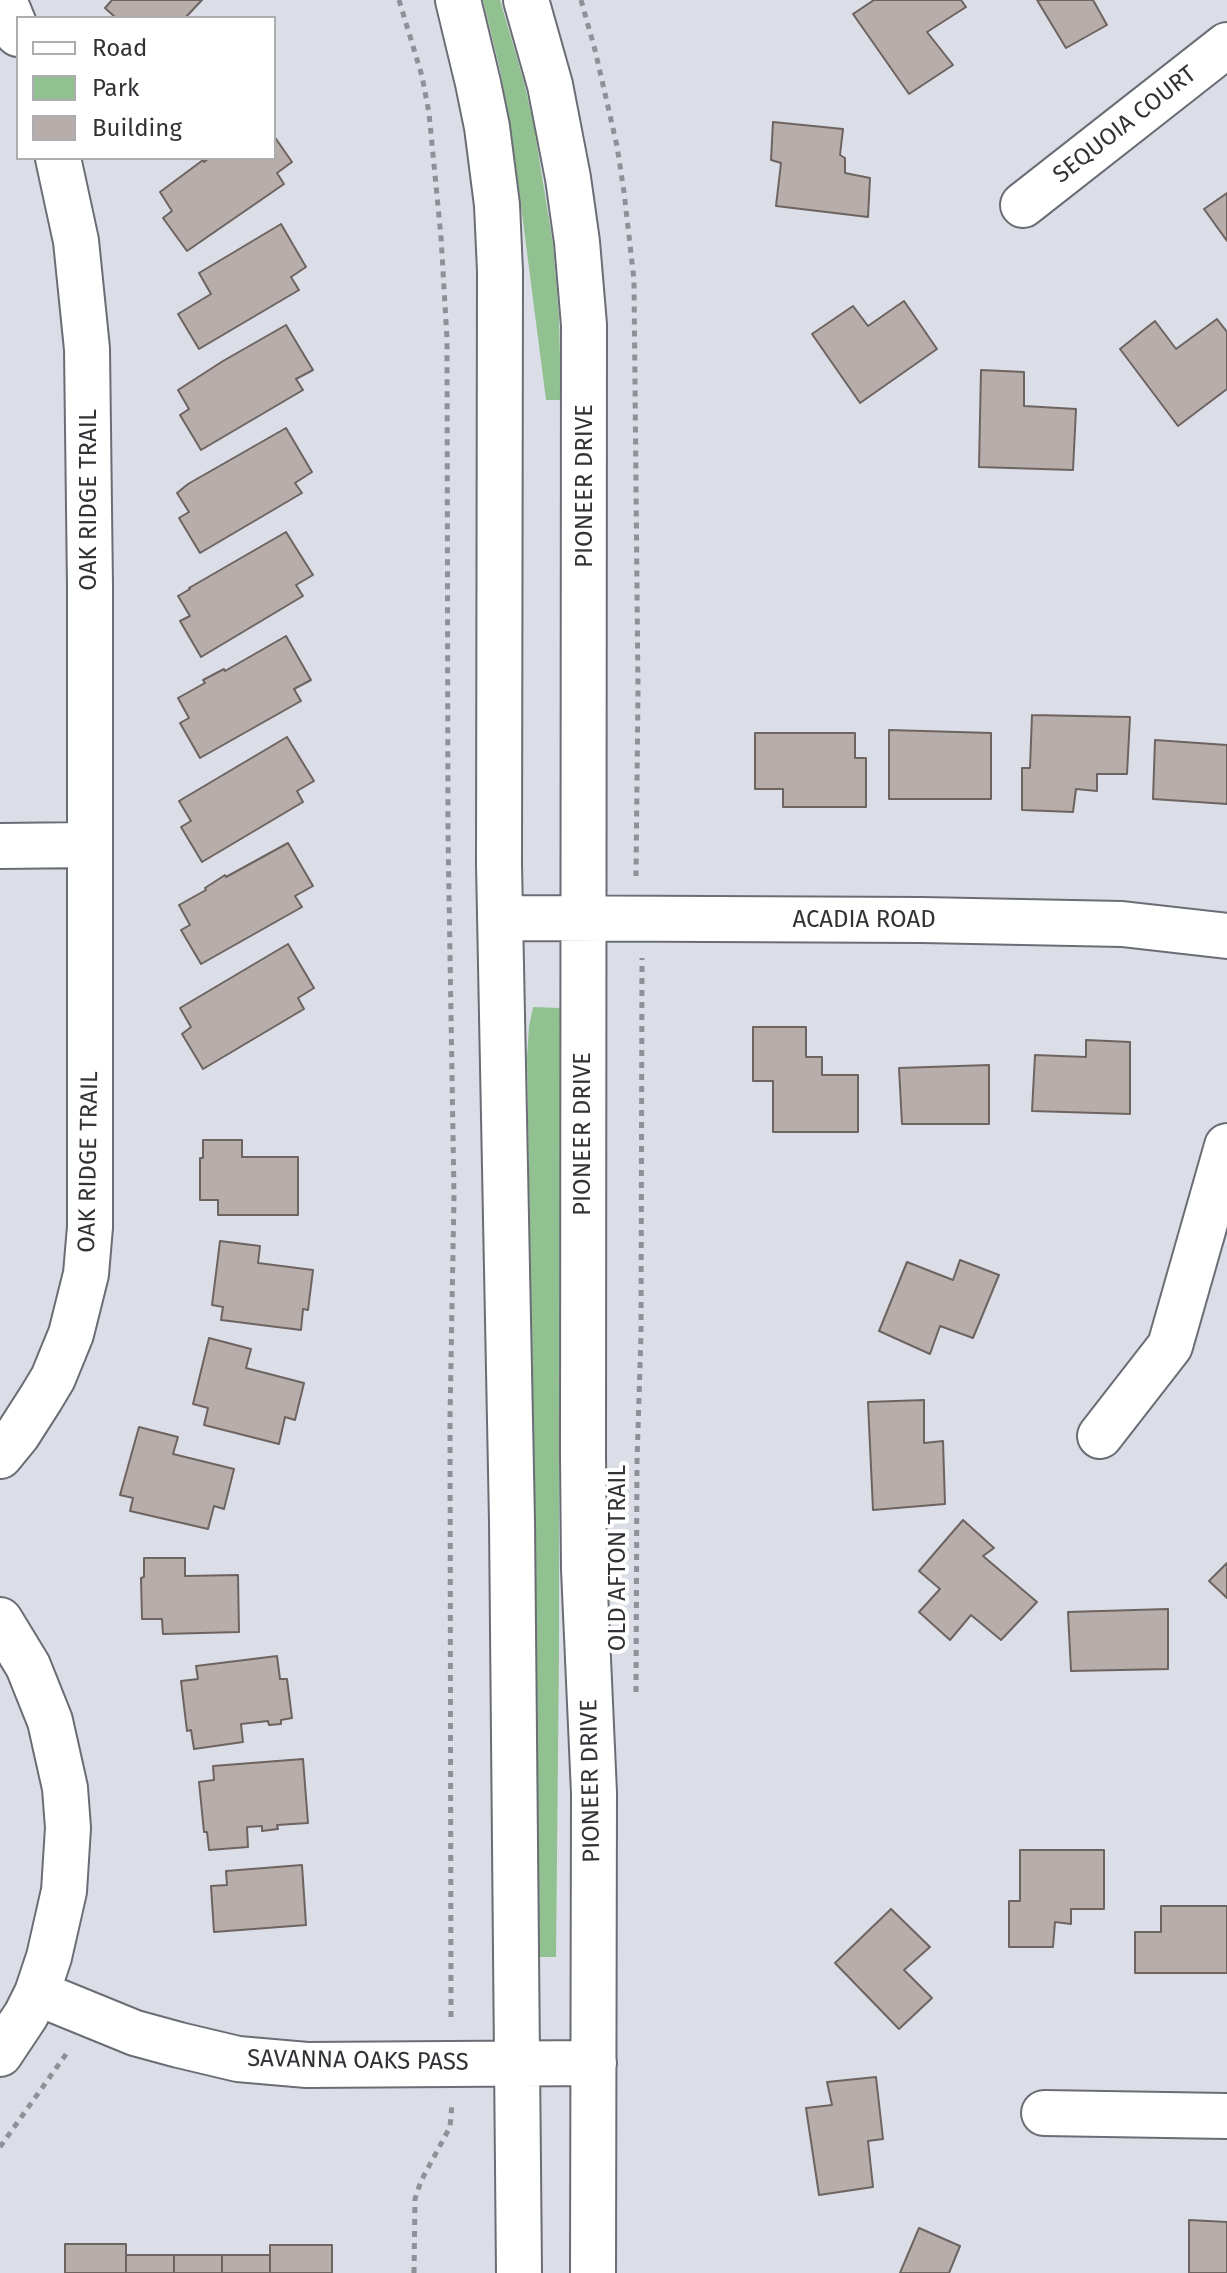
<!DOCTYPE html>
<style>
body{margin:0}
#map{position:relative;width:1227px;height:2273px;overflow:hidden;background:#dbdee7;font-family:"Fira Sans",sans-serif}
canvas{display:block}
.legend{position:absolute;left:16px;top:16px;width:260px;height:144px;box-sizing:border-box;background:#fff;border:2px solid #adadaf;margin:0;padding:10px 14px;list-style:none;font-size:24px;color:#313336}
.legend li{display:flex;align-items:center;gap:16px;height:40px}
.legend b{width:40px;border:2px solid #adadaf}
</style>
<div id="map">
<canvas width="1227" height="2273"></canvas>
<ul class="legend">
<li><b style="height:10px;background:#fff"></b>Road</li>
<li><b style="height:22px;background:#92c191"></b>Park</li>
<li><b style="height:22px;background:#b7adaa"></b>Building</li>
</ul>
</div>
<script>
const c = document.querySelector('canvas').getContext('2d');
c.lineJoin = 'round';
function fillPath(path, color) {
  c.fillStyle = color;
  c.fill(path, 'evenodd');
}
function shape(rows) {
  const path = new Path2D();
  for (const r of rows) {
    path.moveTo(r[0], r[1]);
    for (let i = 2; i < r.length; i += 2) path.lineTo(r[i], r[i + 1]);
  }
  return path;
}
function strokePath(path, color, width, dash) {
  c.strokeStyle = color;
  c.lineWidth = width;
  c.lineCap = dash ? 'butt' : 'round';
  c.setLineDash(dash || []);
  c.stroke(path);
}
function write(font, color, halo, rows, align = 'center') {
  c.font = font + ' "Fira Sans",sans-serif';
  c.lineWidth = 8;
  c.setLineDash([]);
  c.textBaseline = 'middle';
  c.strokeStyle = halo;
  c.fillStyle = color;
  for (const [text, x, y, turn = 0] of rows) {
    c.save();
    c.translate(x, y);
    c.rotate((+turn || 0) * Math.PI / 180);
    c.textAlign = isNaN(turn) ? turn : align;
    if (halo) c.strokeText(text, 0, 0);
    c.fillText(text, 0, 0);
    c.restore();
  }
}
fillPath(shape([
 [483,0,500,0,524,82,533,121,553,244,559,316,561,400,546,400,512,136,500,70],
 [533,1007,560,1008,559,1655,556,1957,533,1957,533,1439,527,1057,529,1026]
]), '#92c191');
const building = shape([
 [112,0,202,0,185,18,116,18,105,8,112,0],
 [874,0,961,0,966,7,927,32,953,65,909,94,853,14,874,0],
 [1037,0,1093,0,1107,25,1066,48,1037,0],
 [773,122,843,129,840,155,845,158,845,173,870,178,868,217,776,206,781,163,771,160,773,122],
 [274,136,292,162,277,173,284,184,187,251,163,218,172,211,160,192,203,160,204,162,209,158,274,158,274,136],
 [1227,193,1227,241,1204,209,1227,193],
 [281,224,306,267,291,277,299,290,199,349,178,314,211,294,199,273,281,224],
 [904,301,937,349,860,403,812,334,853,306,868,326,904,301],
 [1217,319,1227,332,1227,389,1178,426,1120,349,1155,321,1176,349,1217,319],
 [286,325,313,370,296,379,303,390,201,450,180,415,189,409,178,390,223,361,286,325],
 [981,370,1024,372,1024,406,1076,409,1073,470,979,467,981,370],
 [286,428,312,472,295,483,302,493,200,553,179,518,189,512,177,493,188,484,286,428],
 [286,532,313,575,296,585,303,596,201,657,180,621,190,616,178,596,190,589,189,588,286,532],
 [286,636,311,680,294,689,301,701,200,758,180,723,189,718,178,698,205,683,203,680,224,669,225,671,286,636],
 [1032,715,1130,717,1127,774,1097,774,1097,791,1076,789,1073,812,1022,810,1022,768,1030,768,1032,715],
 [889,730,991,733,991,799,889,799,889,730],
 [755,733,855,733,855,758,866,758,866,807,783,807,783,789,755,789,755,733],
 [287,737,314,781,297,791,303,802,202,862,181,827,191,821,179,801,287,737],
 [1155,740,1227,745,1227,804,1153,799,1155,740],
 [288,843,313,886,295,896,302,907,201,964,181,930,190,925,179,905,206,890,205,888,225,875,226,877,288,843],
 [288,944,314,988,298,998,304,1009,203,1069,182,1034,191,1027,180,1008,288,944],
 [753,1027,806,1027,806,1057,822,1057,822,1075,858,1075,858,1132,773,1132,773,1081,753,1081,753,1027],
 [1086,1040,1130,1042,1130,1114,1032,1111,1035,1055,1086,1057,1086,1040],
 [989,1065,989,1124,902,1124,899,1068,989,1065],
 [203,1140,242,1140,242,1157,298,1157,298,1215,218,1215,218,1200,200,1200,200,1158,203,1158,203,1140],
 [220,1241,260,1246,258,1263,313,1270,308,1310,303,1309,301,1330,221,1320,223,1307,212,1305,220,1241],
 [960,1260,999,1275,973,1338,940,1326,930,1354,879,1331,907,1262,953,1280,960,1260],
 [209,1338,251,1349,246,1368,304,1383,295,1420,285,1417,279,1444,204,1425,208,1408,193,1404,209,1338],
 [924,1400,924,1443,943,1441,945,1504,873,1510,868,1402,924,1400],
 [139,1427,178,1437,173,1454,234,1469,224,1509,214,1506,208,1529,130,1511,133,1498,120,1495,139,1427],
 [963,1520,994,1548,983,1556,1037,1602,1001,1640,971,1615,950,1640,919,1612,940,1589,919,1571,963,1520],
 [144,1558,185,1558,185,1576,238,1575,239,1632,163,1634,162,1619,142,1619,141,1578,144,1577,144,1558],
 [1227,1563,1227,1598,1209,1581,1227,1563],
 [1168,1609,1168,1669,1071,1671,1068,1612,1168,1609],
 [277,1656,280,1679,287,1679,292,1718,281,1720,281,1724,269,1725,268,1721,241,1724,243,1742,194,1749,191,1730,187,1731,181,1681,198,1679,196,1666,277,1656],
 [303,1759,308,1823,277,1825,278,1829,262,1831,262,1826,247,1827,248,1847,209,1850,207,1832,204,1832,199,1782,214,1780,213,1766,303,1759],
 [1020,1850,1104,1850,1104,1909,1071,1909,1071,1924,1055,1922,1053,1947,1009,1947,1009,1901,1020,1901,1020,1850],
 [302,1865,306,1925,214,1932,211,1886,227,1885,226,1871,302,1865],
 [1161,1906,1227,1906,1227,1973,1135,1973,1135,1932,1161,1932,1161,1906],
 [891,1909,930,1947,904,1970,932,1998,899,2029,835,1963,891,1909],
 [876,2077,883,2139,868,2141,873,2187,819,2195,806,2108,832,2105,827,2082,876,2077],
 [1189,2220,1227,2222,1227,2273,1189,2273,1189,2220],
 [919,2228,960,2246,949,2273,900,2273,919,2228],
 [65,2244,126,2244,126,2273,65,2273,65,2244],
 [270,2245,332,2245,332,2273,270,2273,270,2245],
 [126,2255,174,2255,174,2273,126,2273,126,2255],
 [174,2255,222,2255,222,2273,174,2273,174,2255],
 [222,2255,270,2255,270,2273,222,2273,222,2255]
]);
fillPath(building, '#b7adaa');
strokePath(building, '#6d6461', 2);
const minor = shape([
 [4,0,18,34],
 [458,0,478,83,487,127,497,205,500,271,499,864,512,1521,519,2273],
 [526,0,550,85,568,178,577,242,584,325,583,1454,584,1569,594,1793,593,2273],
 [1023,205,1227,45],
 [0,846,90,845],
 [500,918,922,920,1122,924,1227,936],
 [1100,1436,1170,1346,1227,1146],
 [0,1456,18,1434,41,1398,53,1378,71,1334,86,1274,90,1227,90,587,87,349,76,241,58,158],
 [0,1620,28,1666,50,1721,65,1788,68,1828,64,1891,49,1957,37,1993,26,2015,0,2054],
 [37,1993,135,2033,179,2045,238,2059,307,2065,594,2063],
 [1044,2113,1227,2116]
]);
strokePath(minor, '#6a6d74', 48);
strokePath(shape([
 [399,0,422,76,429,113,441,237,447,339,448,834,454,1195,450,1418,451,2022],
 [581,0,595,50,617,146,624,192,634,280,638,690,636,876],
 [636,1692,637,1462,641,1334,642,958],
 [0,2147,69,2050],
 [414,2273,415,2199,421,2181,450,2127,452,2104]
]), '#8e9197', 5, [6, 6]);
strokePath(minor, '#fff', 44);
write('24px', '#313336', '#fff', [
 ["SEQUOIA COURT",1125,125,-38],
 ["PIONEER DRIVE",585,486,-90],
 ["OAK RIDGE TRAIL",89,500,-90],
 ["ACADIA ROAD",864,920],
 ["PIONEER DRIVE",583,1134,-90],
 ["OAK RIDGE TRAIL",89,1162,-89],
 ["OLD AFTON TRAIL",618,1558,-90],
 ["PIONEER DRIVE",591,1781,-91],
 ["SAVANNA OAKS PASS",358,2061,1]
]);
</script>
